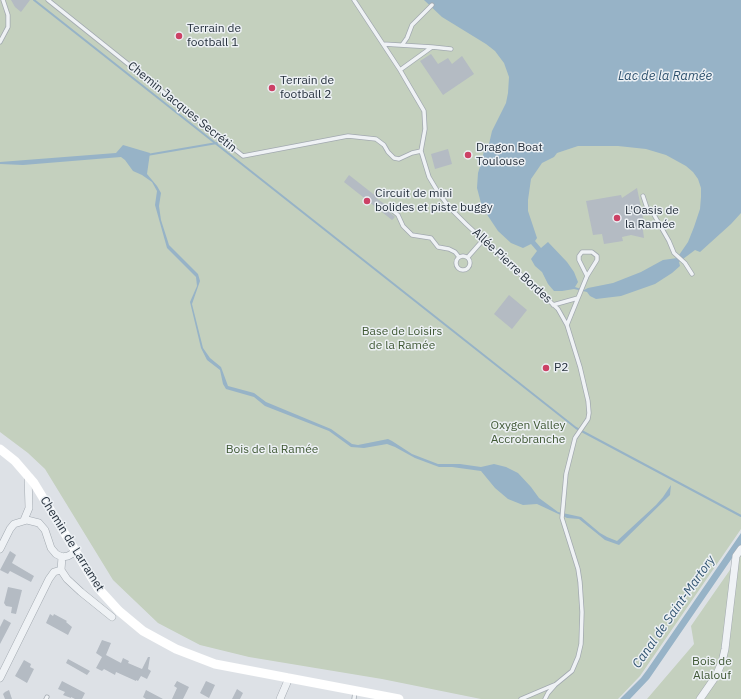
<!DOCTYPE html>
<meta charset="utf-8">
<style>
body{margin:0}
canvas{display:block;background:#dde1e6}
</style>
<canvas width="741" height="699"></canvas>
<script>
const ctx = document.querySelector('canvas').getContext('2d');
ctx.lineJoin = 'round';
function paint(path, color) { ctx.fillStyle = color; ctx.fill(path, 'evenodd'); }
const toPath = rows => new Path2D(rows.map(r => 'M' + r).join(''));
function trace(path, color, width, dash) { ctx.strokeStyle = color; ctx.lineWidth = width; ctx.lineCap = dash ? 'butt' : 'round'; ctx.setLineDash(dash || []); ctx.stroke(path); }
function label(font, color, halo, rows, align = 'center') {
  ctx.font = font + ' "IBM Plex Sans",sans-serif'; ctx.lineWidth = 3; ctx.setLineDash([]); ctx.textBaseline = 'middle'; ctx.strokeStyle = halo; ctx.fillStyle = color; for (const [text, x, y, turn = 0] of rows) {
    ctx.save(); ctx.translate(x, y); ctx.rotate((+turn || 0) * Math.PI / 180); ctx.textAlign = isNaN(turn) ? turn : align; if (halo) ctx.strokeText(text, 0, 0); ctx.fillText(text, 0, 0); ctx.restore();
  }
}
const green = toPath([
 [0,0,741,0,741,529,640,676,618,699,481,699,382,679,249,657,200,645,158,623,113,580,45,469,28,453,0,432],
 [741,554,741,699,647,699,694,644,691,626]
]);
const water = toPath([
 [424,0,741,0,741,213,731,224,700,252,695,250,679,262,680,266,672,273,655,284,621,296,596,299,590,296,587,292,574,289,562,291,554,291,548,284,542,272,535,266,531,259,537,251,531,244,523,248,511,243,498,231,482,207,477,188,478,173,482,160,485,146,489,144,492,131,506,103,508,93,509,77,504,63,495,51,486,44,442,17],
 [578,146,618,146,646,149,666,155,686,166,693,172,698,179,701,188,701,197,700,209,694,227,688,242,677,258,663,260,641,272,613,283,588,288,584,290,575,287,578,282,574,272,567,262,548,242,541,248,535,241,537,238,528,211,528,200,531,179,542,163,554,157,557,153],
 [123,145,150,153,147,174,157,186,161,193,159,206,161,220,169,245,198,274,200,281,192,304,203,348,210,358,221,367,228,386,254,393,266,402,331,429,352,444,358,445,388,439,392,441,412,454,438,464,460,464,481,467,494,464,506,467,518,473,531,487,539,498,558,512,581,517,600,533,607,537,617,541,656,505,663,497,671,485,670,495,619,545,605,540,579,519,567,518,537,504,523,505,508,499,495,488,481,471,452,467,439,467,415,458,395,447,387,444,364,448,351,447,329,431,265,406,254,397,226,389,223,384,220,370,207,360,201,348,190,302,197,286,196,277,167,248,155,205,157,191,152,182,142,175,133,171,125,160,121,157,23,165,0,164,0,162,116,153],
 [741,533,741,545,649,679,630,699,620,699,641,678,647,670]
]);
const stream = toPath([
 [34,0,576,428,741,516],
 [147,155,217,143]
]);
const building = toPath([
 [11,0,30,0,21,12,15,7],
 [431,54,438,64,448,58,452,64,462,56,474,74,443,95,420,61],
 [448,149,452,164,435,169,431,154],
 [349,175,377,197,376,198,386,205,386,209,395,217,392,220,344,182],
 [637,188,644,222,642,223,644,238,631,235,622,237,623,241,604,244,602,234,593,235,586,201,621,195,622,198],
 [509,295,527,310,512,329,494,314],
 [10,551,16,555,12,563,34,576,31,582,10,571,8,574,0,570],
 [8,587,22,590,16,614,11,613,12,607,6,606,4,603],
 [50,614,53,616,54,614,67,621,66,622,72,627,68,635,46,623],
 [4,619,11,623,0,644,0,627],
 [102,640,111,643,106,655,121,663,123,658,129,661,128,663,142,669,148,657,150,657,148,669,151,671,147,679,141,676,138,681,136,680,136,681,116,672,115,675,104,669,102,671,96,668,102,657,96,653],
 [68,659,90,671,87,675,66,663],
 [24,660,31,664,30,667,34,669,27,683,15,676],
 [62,681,85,693,82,699,75,699,71,697,71,698,63,695,65,692,58,689],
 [177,681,189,687,183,699,172,699,177,688,174,686],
 [206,681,215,685,209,698,200,693],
 [237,689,243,693,240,699,232,699],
 [9,690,12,699,5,699,3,694,5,692],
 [146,690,163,699,146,699,143,697]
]);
const service = toPath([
 [48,0,243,156,348,136,376,139,384,145,388,152,394,158,399,159,412,153,421,151],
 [354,0,400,70,424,111,425,129,421,151,429,177,438,192,449,207,466,224,558,309,567,325,580,367,588,401,589,413,588,419,575,438,566,474,562,518,578,569,580,582,582,612,581,644,578,657,572,671,555,685,548,693,545,699],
 [0,42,8,27,8,15,3,0],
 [383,44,432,47,400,70],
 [402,45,407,38,412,25,432,5],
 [432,47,451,49],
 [643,196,647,208,653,213,669,241,674,253,685,263,692,274],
 [388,207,398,215,403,226,412,235,431,238,438,247,449,249,455,252,459,257],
 '456 263a7 7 0 1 1 14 0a7 7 0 1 1-14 0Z',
 [468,257,483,240],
 [553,305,578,298,587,276,597,260,597,256,592,252,582,252,579,256,579,260,587,276],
 [567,325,578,298],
 [46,699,47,697],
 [354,699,355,691],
 [521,699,554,685]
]);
const minor = toPath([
 [24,520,29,508,28,476],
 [0,549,10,529,14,524,27,520,39,523,45,530,51,548,56,554,62,557,68,556,75,552],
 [62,557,61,570,67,579,81,592,112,617],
 [0,678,49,579,54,572,61,570],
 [280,699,289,678],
 [700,699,716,676,722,662,725,649,736,556,741,549]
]);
const secondary = toPath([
 [0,449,15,461,34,483,98,588,119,611,143,631,176,649,215,664,399,699]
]);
const markers = [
 [179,36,4,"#cc4165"],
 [272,88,4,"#cc4165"],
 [468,155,4,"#cc4165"],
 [367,201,4,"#cc4165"],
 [617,218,4,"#cc4165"],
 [546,368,4,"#cc4165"]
];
const poiNames = [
 ["Terrain de",187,29],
 ["football 1",187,43],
 ["Terrain de",280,81],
 ["football 2",280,95],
 ["Dragon Boat",476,148],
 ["Toulouse",476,162],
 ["Circuit de mini",375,194],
 ["bolides et piste buggy",375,208],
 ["L'Oasis de",625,211],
 ["la Ramée",625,225],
 ["P2",554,368]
];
const streetNames = [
 ["Chemin Jacques Secrétin",182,107,39],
 ["Allée Pierre Bordes",512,266,43],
 ["Chemin de Larramet",72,544,58]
];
const parkNames = [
 ["Base de Loisirs",402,332],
 ["de la Ramée",402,346],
 ["Oxygen Valley",528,426],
 ["Accrobranche",528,440],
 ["Bois de la Ramée",272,450],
 ["Bois de",712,662],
 ["Alalouf",712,676]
];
const waterNames = [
 ["Lac de la Ramée",665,76],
 ["Canal de Saint-Martory",674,612,-55]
];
paint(green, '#c4d0be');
paint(water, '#97b3c7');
trace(stream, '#97b3c7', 2);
paint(building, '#b4bbc3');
trace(service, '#a2a9b0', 5);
trace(minor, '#a2a9b0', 8);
trace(service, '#eff2f5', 3.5);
trace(minor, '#eff2f5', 7);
trace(secondary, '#fff', 9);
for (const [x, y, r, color] of markers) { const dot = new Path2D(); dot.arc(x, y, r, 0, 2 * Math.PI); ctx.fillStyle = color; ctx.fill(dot); trace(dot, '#ecf0f4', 1.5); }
label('12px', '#26313d', '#ecf0f4', poiNames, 'left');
label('12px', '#26313d', '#ecf0f4', streetNames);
label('12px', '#3f5834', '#ecf0f4', parkNames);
label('italic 13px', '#315470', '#ecf0f4', waterNames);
</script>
